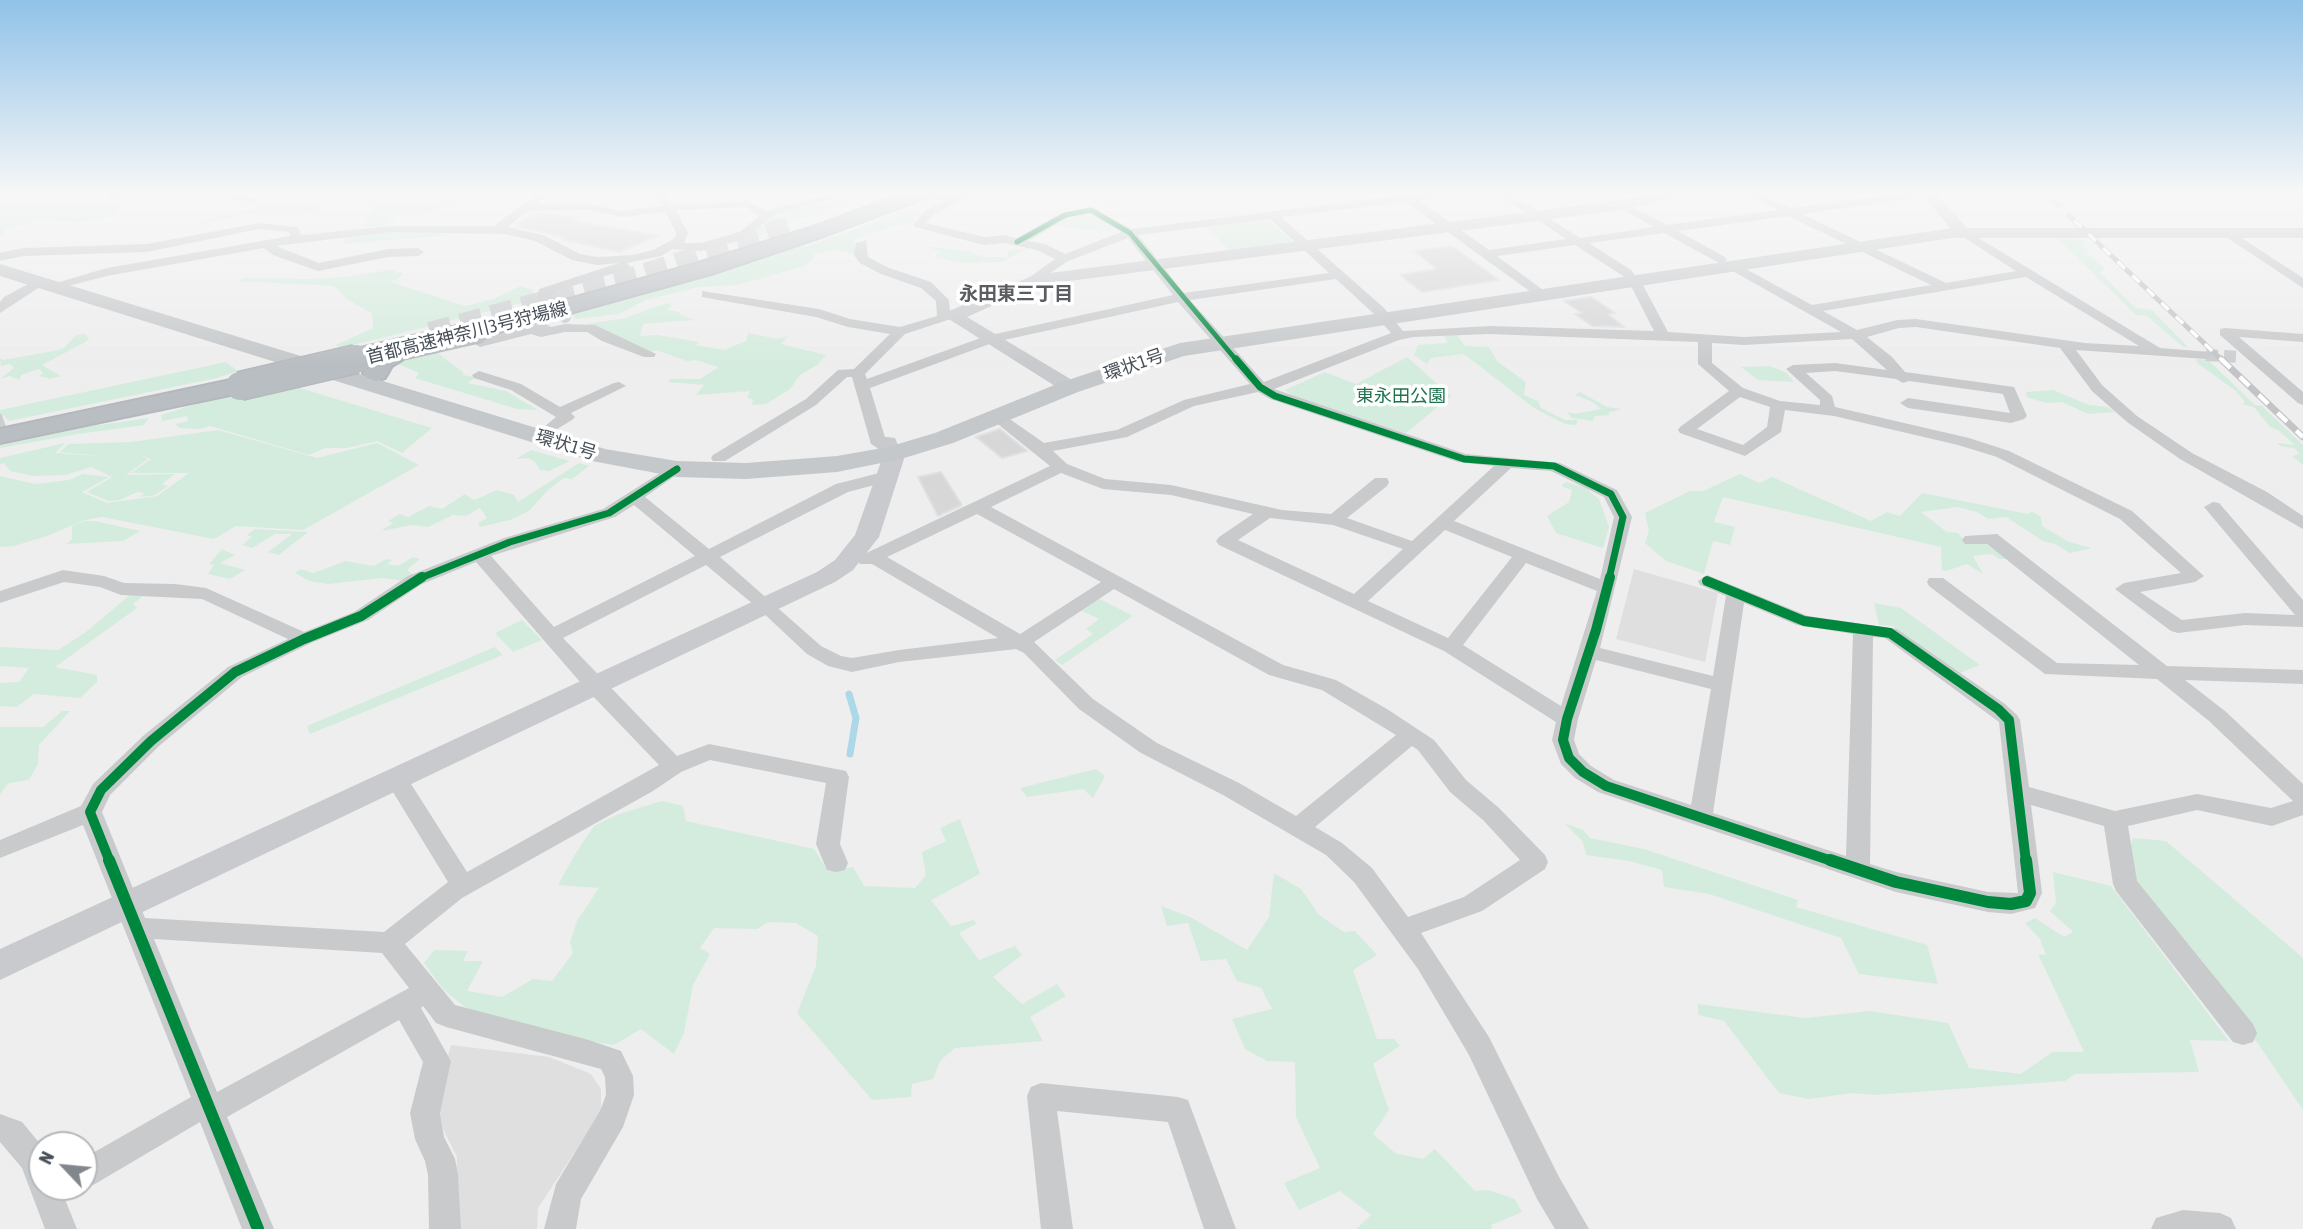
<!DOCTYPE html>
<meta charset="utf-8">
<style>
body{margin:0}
#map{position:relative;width:2303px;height:1229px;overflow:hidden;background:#eee;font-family:"Asap Condensed",sans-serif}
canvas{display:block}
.north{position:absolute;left:28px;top:1131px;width:70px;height:70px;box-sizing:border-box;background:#fff;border:2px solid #b5b9bd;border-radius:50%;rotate:296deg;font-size:19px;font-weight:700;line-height:28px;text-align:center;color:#474f59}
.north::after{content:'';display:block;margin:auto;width:24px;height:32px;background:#81878d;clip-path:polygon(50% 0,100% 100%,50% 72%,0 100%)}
</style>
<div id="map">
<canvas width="2303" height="1229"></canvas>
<div class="north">N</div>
</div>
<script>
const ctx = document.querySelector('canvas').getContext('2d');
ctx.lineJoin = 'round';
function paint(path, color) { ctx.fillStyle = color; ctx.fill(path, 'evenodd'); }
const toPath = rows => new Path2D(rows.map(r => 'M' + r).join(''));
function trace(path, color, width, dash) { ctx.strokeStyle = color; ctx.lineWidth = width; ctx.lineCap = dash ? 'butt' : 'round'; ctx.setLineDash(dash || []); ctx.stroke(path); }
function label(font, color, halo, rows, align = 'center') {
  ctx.font = font + ' "Asap Condensed","Noto Sans JP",sans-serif'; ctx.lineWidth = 7; ctx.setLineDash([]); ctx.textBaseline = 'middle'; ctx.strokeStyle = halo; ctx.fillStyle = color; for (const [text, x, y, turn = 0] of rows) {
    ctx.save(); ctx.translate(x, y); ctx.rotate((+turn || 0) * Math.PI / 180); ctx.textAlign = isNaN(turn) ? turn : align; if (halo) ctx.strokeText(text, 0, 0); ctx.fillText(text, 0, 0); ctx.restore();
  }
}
const education = toPath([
 [1634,569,1718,593,1705,662,1616,639],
 [451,1045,549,1057,591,1074,601,1089,601,1112,538,1208,537,1229,454,1229,457,1157,443,1129,437,1096]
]);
const green = toPath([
 [46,193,93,193,80,200,120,205,116,212,132,212,80,223,38,220,4,230,7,232,0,236,0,199,14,197,16,200],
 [392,193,475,193,462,201,432,212,399,214,386,226,364,227,372,207],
 [859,193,872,193,784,225,786,227,751,238,747,237,770,215],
 [1077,193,1108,193,1110,195,1171,193,1115,204,1092,203],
 [270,201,315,201,314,206,323,206,316,212,241,215,194,226,226,212,236,214],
 [908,210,924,213,907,225,897,225,856,239,853,242,856,245,855,255,834,249,813,255,814,259,804,266,737,285,698,287,646,300,619,314,576,319,572,314,739,266,800,245,805,247],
 [1083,214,1092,216,1114,229,1107,232,1062,227,1059,224],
 [1267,219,1294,242,1230,251,1206,226],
 [388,231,437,232,449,235,343,244,344,234],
 [2058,239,2084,240,2087,243,2082,243,2089,250,2085,251,2105,269,2099,272,2136,308,2152,310,2188,347,2182,346,2147,316,2136,315],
 [933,247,969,251,982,257,1007,257,1009,250,1027,248,1003,262,960,263,934,257,941,252,930,248],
 [395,269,395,273,402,272,402,276,391,282,465,306,494,299,520,286,533,290,533,300,341,348,336,345,373,328,372,313,348,300,334,286,238,281,244,278,307,279,345,277],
 [667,303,672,305,667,310,679,312,681,315,694,320,643,324,640,336,657,335,699,342,696,345,724,350,746,341,748,333,779,339,789,335,781,344,826,355,817,365,800,375,790,389,766,404,752,405,753,399,747,398,750,391,696,395,704,385,668,382,670,379,700,379,719,367,696,360,687,361,656,350,652,352,611,336,594,326,585,324,625,318],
 [86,334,89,340,42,365,61,376,50,379,39,376,43,373,39,369,21,375,20,380,10,376,0,379,14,368,10,364,1,366,0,358,3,360,54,351,64,348,76,335],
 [1457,335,1465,346,1489,347,1498,362,1526,382,1524,395,1538,401,1541,408,1565,420,1578,420,1576,425,1565,424,1534,408,1464,354,1431,358,1427,364,1414,355,1418,345,1448,343,1444,336],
 [434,350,464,373,462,375,476,377,468,383,506,391,538,410,517,409,415,378,419,373,398,364,403,359],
 [1407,357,1451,396,1406,433,1294,397,1285,390,1325,372,1356,384],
 [2196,359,2208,360,2255,405,2262,406,2303,445,2303,465,2292,456,2300,454,2294,448,2280,446,2277,443,2295,445,2278,430,2270,427,2254,407,2242,404,2245,402,2236,391,2197,363],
 [226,362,238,371,217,378,9,421,3,415,0,416,0,410],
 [1770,366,1787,373,1794,382,1758,380,1741,367],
 [283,383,432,428,402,453,377,441,347,448,325,448,309,455,210,426,200,429,179,428,175,424,188,421,187,416,162,421,161,415,225,395],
 [2053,390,2089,405,2107,407,2115,412,2088,414,2062,402,2046,403,2027,397,2026,392],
 [1580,392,1607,407,1621,409,1608,413,1610,415,1595,416,1593,421,1572,418,1567,412,1575,414,1601,409,1591,401,1575,395],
 [149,418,144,425,78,434,0,448,0,445,92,426],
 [218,430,317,458,377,443,419,465,303,530,236,526,214,539,102,517,85,520,47,536,14,546,0,547,0,476,35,484,69,480,83,474,109,477,82,492,107,503,157,496,189,473,131,473,151,459,138,454,148,459,126,475,175,474,162,484,168,486,155,495,141,497,144,493,137,492,120,500,108,501,87,492,112,477,91,467,66,475,33,476,10,471,4,463,0,464,0,458,65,443,55,453,98,456,60,452,69,444,131,442],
 [531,450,570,461,549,471,540,470,535,462,528,458,516,459],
 [579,463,589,466,572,479,564,478,548,490,529,511,510,520,480,527,478,523,487,518,480,508,466,516,453,515,428,527,412,525,381,531,393,523,388,521,400,514,408,517,429,506,442,509,465,494,474,500,497,490,514,495,518,502],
 [1740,474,1759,483,1772,477,1871,521,1887,512,1900,516,1922,493,2028,514,2032,511,2041,517,2042,526,2069,542,2092,548,2070,553,2055,544,2043,541,2006,517,1988,519,1977,512,1958,507,1921,512,1947,532,1958,533,1968,544,1985,543,2006,559,1999,559,1992,554,1973,556,1983,574,1967,564,1946,571,1942,570,1941,547,1723,497,1714,522,1735,527,1730,545,1713,541,1704,574,1666,561,1645,543,1649,531,1645,513,1690,491,1703,491],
 [1566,482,1584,487,1599,499,1609,527,1603,548,1556,533,1547,516,1569,502,1572,490,1561,486],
 [85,521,95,521,140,531,123,541,66,544,72,539,72,526],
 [255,529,308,532,279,555,268,552,292,534,275,534,252,548,242,545,252,537,247,535],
 [222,549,235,555,220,563,245,570,230,579,208,574,214,565,209,564],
 [413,557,420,559,407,570,415,576,404,581,383,578,328,584,309,581,295,573,301,569,313,573,346,561,374,566,386,559,392,560,387,564,398,566],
 [132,593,147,593,133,604,137,608,55,667,97,675,97,682,80,698,34,694,17,707,0,706,0,683,19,682,29,668,0,666,0,647,58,650,86,632],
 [1098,598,1133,616,1062,665,1055,660,1093,634,1086,629,1099,619,1080,610],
 [1874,603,1901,608,1980,665,1960,673,1892,626,1879,625],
 [522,620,542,640,513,652,495,633],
 [495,647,503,655,310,734,307,726],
 [62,711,70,711,39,745,38,764,29,780,9,783,0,794,0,727,43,727],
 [1096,769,1105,776,1093,798,1083,789,1027,797,1020,788],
 [662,801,683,806,686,821,814,849,828,871,853,867,864,886,915,888,926,875,922,852,946,841,940,828,960,819,980,874,931,900,951,926,974,920,976,924,959,933,979,960,1015,946,1022,955,993,977,1022,1004,1057,984,1066,996,1030,1017,1043,1041,955,1048,940,1061,933,1079,912,1084,911,1097,872,1100,797,1013,816,966,818,936,796,923,768,922,757,929,714,928,700,948,710,954,693,985,684,1033,674,1054,641,1029,614,1045,601,1043,496,1019,466,1008,443,989,424,963,435,950,468,951,463,961,483,961,467,991,502,997,533,979,552,981,573,953,570,942,577,921,599,888,558,885,574,856,594,826,616,815],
 [1564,823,1583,830,1590,838,1644,849,1798,900,1796,907,1927,945,1938,984,1859,974,1841,938,1709,894,1664,887,1662,870,1629,861,1586,855,1583,842],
 [2133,838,2166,841,2303,958,2303,1110,2259,1045,2131,883,2129,851],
 [2053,872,2111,886,2229,1041,2190,1040,2199,1072,2075,1074,2065,1081,1875,1095,1852,1093,1809,1099,1779,1093,1724,1021,1698,1015,1698,1004,1805,1018,1870,1011,1948,1023,1969,1068,2021,1074,2052,1052,2084,1052,2038,954,2046,955,2040,939,2025,923,2035,918,2064,937,2073,932,2050,911,2056,903],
 [1274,873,1301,889,1319,915,1344,932,1355,931,1377,955,1353,970,1377,1039,1394,1039,1400,1046,1373,1064,1389,1110,1373,1134,1395,1153,1423,1159,1435,1149,1475,1191,1488,1190,1515,1199,1522,1212,1491,1225,1492,1229,1356,1229,1371,1215,1340,1191,1299,1210,1284,1183,1320,1168,1296,1117,1295,1062,1267,1061,1245,1049,1232,1019,1272,1009,1261,988,1237,981,1226,959,1201,961,1188,923,1167,926,1161,906,1190,917,1247,950,1269,917]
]);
const stream = toPath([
 [849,694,856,718,850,754]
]);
const building = toPath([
 [539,213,580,217,572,221,658,236,619,252,561,239,565,237,519,227,523,225,517,223,539,213],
 [1452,246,1499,280,1422,292,1400,275,1437,269,1415,251,1452,246],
 [1591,297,1615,313,1608,314,1624,327,1592,326,1575,314,1582,313,1564,301,1591,297],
 [1000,429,1027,451,1002,458,976,437,1000,429],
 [941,472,962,505,938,516,918,477,941,472]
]);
const streetTunnel = toPath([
 [2206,355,2239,357]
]);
const highwayTunnelFar1 = toPath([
 [430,333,642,275,792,226]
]);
const highwayTunnel = toPath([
 [0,429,6,427]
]);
const street = toPath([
 [114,193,128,193,115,200,107,200,107,196,114,193],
 [538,193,550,193,537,204,589,204,622,211,662,206,654,193,664,193,672,204,747,201,766,211,833,193,851,193,774,215,748,236,734,242,701,251,672,249,661,256,627,263,630,266,628,269,559,290,545,301,538,297,539,289,619,263,597,265,572,260,535,241,505,234,391,232,276,246,319,263,388,249,418,248,424,252,418,256,388,257,318,271,273,255,264,248,107,276,52,290,46,286,107,268,290,236,289,232,259,229,147,252,23,256,0,261,0,253,23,248,147,244,259,223,298,227,301,235,391,226,494,226,538,193],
 [745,207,759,216,740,232,701,243,684,243,688,233,676,210,745,207],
 [589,210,622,217,666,212,676,233,675,238,653,250,633,255,597,257,580,254,543,235,508,227,528,211,589,210],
 [961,193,975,193,933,215,926,223,984,237,1004,235,1016,238,1061,213,1091,207,1132,229,1398,196,1397,193,1455,193,1450,196,1418,200,1489,250,1566,239,1497,193,1509,193,1580,238,1654,227,1618,207,1616,205,1622,202,1667,225,1777,210,1745,193,1759,193,1791,208,1904,193,1933,193,1928,196,1802,214,1946,283,2016,271,1957,233,1967,231,2160,348,2211,352,2213,355,2206,359,2076,350,2102,385,2137,416,2192,453,2267,492,2303,516,2303,529,2180,459,2127,422,2092,391,2060,348,1916,327,1899,328,1867,337,1892,357,1905,372,2014,387,2027,416,2024,419,2011,423,1908,408,1900,403,1908,398,2010,413,2003,394,1909,381,1903,383,1896,379,1835,371,1806,373,1832,396,1835,407,1969,438,2009,451,2132,511,2204,576,2195,582,2140,592,2182,620,2245,613,2295,615,2204,507,2213,502,2219,503,2303,600,2303,627,2245,625,2178,633,2171,631,2115,589,2124,583,2181,573,2120,519,1997,457,1958,445,1834,416,1785,410,1781,432,1745,456,1680,433,1678,430,1680,427,1729,391,1698,364,1698,342,1490,334,1413,337,1399,340,1274,389,1466,454,1560,463,1617,490,1632,517,1600,648,1713,676,1726,596,1700,585,1698,581,1707,575,1808,616,1897,629,2005,704,2017,715,2020,720,2029,787,2115,811,2197,794,2271,808,2293,801,2209,721,2157,679,2045,674,1929,586,1927,582,1929,578,1943,578,2057,663,2139,665,1987,544,1965,544,1962,540,1965,536,1997,534,2167,666,2303,670,2303,684,2185,680,2225,711,2303,784,2303,815,2272,826,2197,810,2128,826,2137,881,2253,1024,2257,1033,2253,1042,2243,1045,2233,1042,2116,891,2113,884,2104,826,2031,805,2042,893,2035,908,2011,914,1988,912,1896,892,1598,792,1575,778,1561,764,1552,740,1556,722,1444,651,1219,545,1216,541,1219,537,1253,514,1171,495,1103,489,1061,473,991,507,1283,665,1336,680,1387,709,1434,740,1466,780,1499,808,1545,855,1548,862,1545,869,1482,911,1421,933,1489,1037,1559,1177,1589,1229,1555,1229,1537,1199,1469,1055,1418,969,1354,882,1326,855,1223,795,1141,753,1079,709,1024,653,1016,649,899,662,852,672,828,666,807,654,759,609,706,565,563,638,677,756,709,744,846,771,849,777,840,844,848,863,845,870,836,872,827,870,816,844,826,783,710,760,681,772,653,791,462,898,405,944,455,1005,589,1040,621,1051,633,1076,634,1095,623,1127,581,1199,576,1229,544,1229,556,1184,600,1111,606,1095,605,1077,601,1069,446,1027,436,1023,423,1006,421,1008,451,1061,440,1113,444,1137,455,1159,458,1175,461,1229,429,1229,428,1175,425,1161,415,1139,410,1113,423,1062,399,1020,227,1117,274,1229,242,1229,200,1122,95,1184,84,1189,80,1187,84,1187,84,1158,191,1097,83,825,0,858,0,840,81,806,93,784,143,736,228,667,288,639,202,599,121,595,100,587,64,582,0,603,0,591,63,570,104,576,124,583,175,584,206,588,304,632,354,612,408,576,504,538,603,509,671,466,677,464,685,469,645,497,709,549,836,484,887,471,895,476,893,480,848,492,720,557,821,646,841,656,852,658,899,650,998,638,872,564,860,564,857,560,860,556,1050,466,994,421,991,418,994,415,1004,415,1044,443,1117,430,1184,400,1250,384,1178,302,995,342,870,388,887,444,885,447,879,449,871,444,852,377,847,377,816,405,725,461,713,461,711,458,713,455,806,399,838,370,854,369,890,334,848,327,816,317,707,298,702,297,702,291,819,309,850,319,900,327,937,316,936,301,921,288,881,274,860,263,854,255,856,243,866,240,868,257,889,268,931,282,949,300,950,313,960,316,905,334,865,374,867,379,986,336,1173,295,1128,238,1068,261,1034,284,1028,280,1030,277,1055,259,1037,250,1004,243,984,245,915,227,913,225,925,211,961,193],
 [1406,202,1539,298,1549,298,1550,295,1497,256,1575,245,1623,276,1632,288,1654,331,1490,326,1403,331,1384,308,1281,217,1406,202],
 [1089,214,1121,232,1065,254,1045,244,1028,241,1068,218,1089,214],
 [1788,216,1931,285,1812,305,1733,262,1727,266,1729,269,1841,332,1744,337,1668,332,1644,287,1631,270,1589,243,1664,233,1721,264,1727,260,1725,257,1678,231,1788,216],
 [1270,219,1329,273,1184,293,1138,235,1270,219],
 [2026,277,2139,346,2085,343,1916,319,1897,320,1857,330,1823,311,2026,277],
 [1336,279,1374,314,1391,333,1264,382,1190,300,1336,279],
 [1852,339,1887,370,1835,363,1793,365,1786,369,1820,400,1820,405,1780,401,1743,388,1712,363,1712,343,1744,345,1852,339],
 [1258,392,1270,399,1458,462,1494,466,1412,541,1347,518,1387,486,1389,482,1387,478,1375,478,1331,514,1282,510,1171,485,1105,479,1067,464,1053,451,1127,437,1194,406,1258,392],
 [1740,397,1770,407,1767,427,1743,445,1697,429,1740,397],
 [1511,468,1551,471,1604,497,1614,517,1600,579,1454,521,1511,468],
 [634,505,695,556,554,627,491,556,615,517,634,505],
 [977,514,1101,582,1020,634,887,557,977,514],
 [1270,518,1333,525,1403,549,1354,594,1238,540,1270,518],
 [1445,530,1512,557,1448,638,1368,601,1445,530],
 [476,562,587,690,659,765,467,872,404,773,396,771,388,773,385,779,448,882,384,932,145,918,102,812,110,795,159,746,242,677,311,643,368,620,422,584,476,562],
 [1526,563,1597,591,1561,706,1463,645,1526,563],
 [1114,589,1269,675,1322,690,1396,735,1296,816,1239,783,1157,743,1093,699,1034,642,1114,589],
 [1744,603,1797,625,1853,634,1846,856,1713,813,1744,603],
 [1873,637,1885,638,1999,722,2018,893,1988,892,1896,872,1870,864,1873,637],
 [1596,660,1711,689,1691,805,1614,780,1591,766,1579,754,1574,740,1578,719,1596,660],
 [1412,746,1418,750,1450,792,1483,820,1520,860,1464,897,1408,917,1372,868,1342,843,1315,827,1412,746],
 [154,939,382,953,409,988,217,1092,154,939],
 [236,194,255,198,257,200,251,203,232,199,230,197,236,194],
 [2223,231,2231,231,2303,278,2303,288,2223,235,2223,231],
 [39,278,45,282,43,285,0,313,0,302,4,297,39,278],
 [544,323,551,327,565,324,595,325,656,354,654,357,644,357,602,341,587,332,565,332,541,337,531,334,480,347,473,343,475,340,544,323],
 [2225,328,2303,334,2303,342,2239,337,2303,392,2303,405,2298,403,2220,335,2220,329,2225,328],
 [479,371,521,384,560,407,614,383,619,382,626,386,571,413,575,417,572,420,552,432,544,427,556,417,511,390,474,378,472,375,479,371],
 [1041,1083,1178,1097,1188,1100,1236,1229,1204,1229,1168,1122,1057,1111,1073,1229,1041,1229,1027,1096,1031,1087,1041,1083],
 [0,1114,22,1122,42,1146,42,1187,60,1187,77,1229,45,1229,22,1168,0,1142,0,1114],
 [2183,1210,2220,1213,2231,1218,2236,1229,2151,1229,2156,1218,2183,1210]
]);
const secondary = toPath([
 [1655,193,1682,193,1680,196,1622,210,1038,285,967,317,1077,383,1080,387,1077,391,1070,393,1063,391,944,316,947,312,1034,275,1622,200,1655,193],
 [1921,193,1936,193,1969,230,1971,233,1969,236,1957,236,1921,193],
 [887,437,895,438,904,459,879,537,853,570,835,582,0,980,0,949,817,572,835,560,855,535,882,459,876,443,879,438,887,437]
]);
const primary = toPath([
 [1952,228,2303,228,2303,238,1952,238,1184,356,1078,392,953,443,901,459,837,472,746,479,677,477,592,461,0,276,0,264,605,449,677,461,746,463,837,456,888,447,935,433,1062,382,1180,343,1952,228]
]);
const highway = toPath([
 [904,193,930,193,928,197,824,236,711,274,480,338,472,336,468,331,472,326,695,264,810,228,904,193],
 [393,348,402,350,405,355,402,360,392,366,385,378,376,381,367,378,363,373,373,357,393,348],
 [240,378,249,381,253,386,249,391,0,443,0,429,240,378]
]);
const railFar1 = toPath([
 [2045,193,2223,361]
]);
const rail = toPath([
 [2221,359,2303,437]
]);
const streetBridge = toPath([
 [936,193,952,197,958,194],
 [545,297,565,317]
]);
const highwayBridgeFar1 = toPath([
 [348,361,480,331]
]);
const highwayBridge = toPath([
 [240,386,356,359]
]);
const cyclewayFar3 = toPath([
 [1017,242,1065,215,1091,210,1130,233,1237,361]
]);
const cyclewayFar2 = toPath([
 [1236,359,1260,387,1275,396,1464,459,1554,466,1611,494,1623,517,1609,579],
 [418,579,510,542,609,513,677,469]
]);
const cyclewayFar1 = toPath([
 [1610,577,1596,630,1567,719,1563,740,1569,758,1583,772,1606,786,1835,862],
 [1707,581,1804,621,1890,633,1998,709,2009,720,2026,862],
 [110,862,90,812,101,790,151,741,235,672,304,639,361,616,422,577]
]);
const cycleway = toPath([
 [109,860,258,1229],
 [1830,860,1896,882,1988,902,2011,904,2026,901,2030,893,2026,860]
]);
const farStreetnames = [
 ["首都高速神奈川3号狩場線",467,333,-14],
 ["環状1号",1134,365,-19],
 ["環状1号",566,445,17]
];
const farParknames = [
 ["東永田公園",1401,396]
];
const farNeighbourhoodnames = [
 ["永田東三丁目",1016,294]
];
paint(education, '#e0dfdf');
paint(green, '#d4ecde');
trace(stream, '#acd8e7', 7);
paint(building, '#d7d7d8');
trace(building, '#dfe0e1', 2);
trace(streetTunnel, '#cdced0', 12, [12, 6]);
trace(highwayTunnelFar1, '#cdced0', 22, [22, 10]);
trace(highwayTunnel, '#cdced0', 28, [28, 14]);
trace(highway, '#b4b8bc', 4);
paint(street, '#c8cacc');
paint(secondary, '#c9cacd');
paint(primary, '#c5c8ca');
paint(highway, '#b9bec2');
trace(railFar1, '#c3c4c6', 5);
trace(rail, '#c3c4c6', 7);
trace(railFar1, '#fff', 3.5, [10]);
trace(rail, '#fff', 4.5, [13]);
trace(highwayBridgeFar1, '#b4b8bc', 24, []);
trace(highwayBridge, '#b4b8bc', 31, []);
trace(streetBridge, '#c8cacc', 12);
trace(highwayBridgeFar1, '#b9bec2', 22);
trace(highwayBridge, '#b9bec2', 28);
trace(cyclewayFar3, '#00873e', 5);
trace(cyclewayFar2, '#00873e', 7);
trace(cyclewayFar1, '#00873e', 10);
trace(cycleway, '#00873e', 12);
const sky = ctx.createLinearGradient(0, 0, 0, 365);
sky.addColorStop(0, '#90c2e8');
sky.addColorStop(0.53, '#f7f7f7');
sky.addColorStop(1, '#f7f7f700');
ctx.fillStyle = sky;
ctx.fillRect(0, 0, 2303, 365);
label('18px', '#474f59', '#fff', farStreetnames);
label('18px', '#1e734c', '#fff', farParknames);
label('bold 19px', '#5a5d61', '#fff', farNeighbourhoodnames);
</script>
